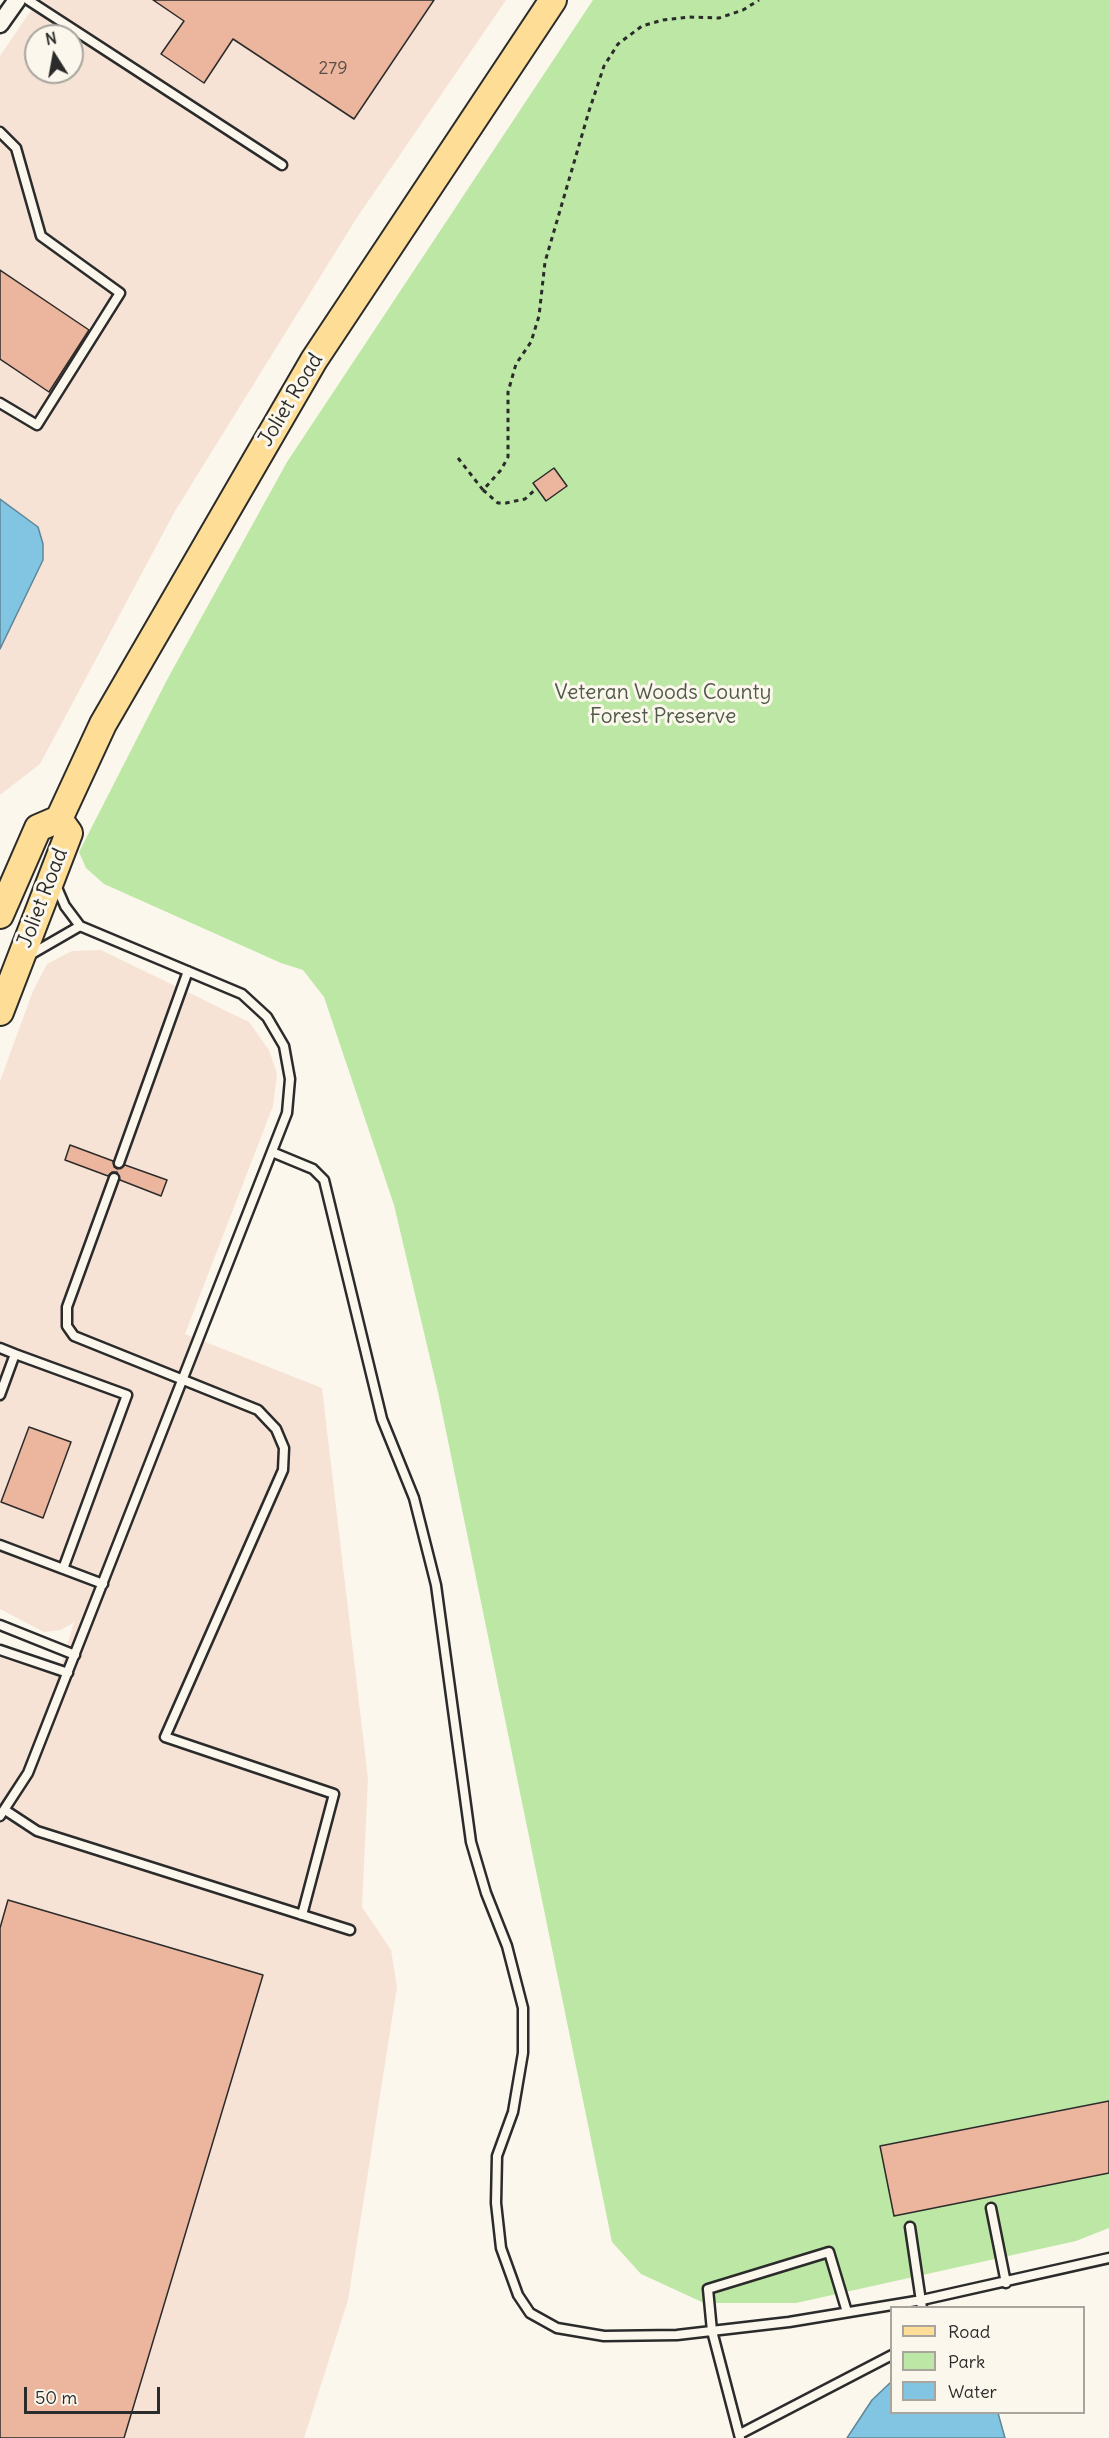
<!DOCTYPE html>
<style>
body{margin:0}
#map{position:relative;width:1109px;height:2438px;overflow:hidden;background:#fbf7ec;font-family:Delius,sans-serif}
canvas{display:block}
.legend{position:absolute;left:890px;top:2306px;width:195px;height:108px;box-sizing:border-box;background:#fbf7ec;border:2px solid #a8a59f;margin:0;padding:8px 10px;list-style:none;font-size:18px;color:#2b2b2b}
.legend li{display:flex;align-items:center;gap:12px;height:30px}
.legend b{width:30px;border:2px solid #a8a59f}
.north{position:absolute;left:24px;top:24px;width:60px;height:60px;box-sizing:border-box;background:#fbf7ec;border:2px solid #a8a59f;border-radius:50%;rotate:349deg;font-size:16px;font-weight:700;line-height:24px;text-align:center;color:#2b2b2b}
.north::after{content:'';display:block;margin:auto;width:21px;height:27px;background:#2b2b2b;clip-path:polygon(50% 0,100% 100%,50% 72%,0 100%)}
.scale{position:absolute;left:24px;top:2387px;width:136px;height:27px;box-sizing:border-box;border:3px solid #2b2b2b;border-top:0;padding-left:8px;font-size:18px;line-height:21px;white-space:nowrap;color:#2b2b2b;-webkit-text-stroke:4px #fbf7ec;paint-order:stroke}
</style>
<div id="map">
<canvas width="1109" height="2438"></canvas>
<ul class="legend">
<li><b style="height:8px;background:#fede96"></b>Road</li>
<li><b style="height:16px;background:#bde7a4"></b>Park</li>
<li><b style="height:16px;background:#81c5e2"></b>Water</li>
</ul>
<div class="north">N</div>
<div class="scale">50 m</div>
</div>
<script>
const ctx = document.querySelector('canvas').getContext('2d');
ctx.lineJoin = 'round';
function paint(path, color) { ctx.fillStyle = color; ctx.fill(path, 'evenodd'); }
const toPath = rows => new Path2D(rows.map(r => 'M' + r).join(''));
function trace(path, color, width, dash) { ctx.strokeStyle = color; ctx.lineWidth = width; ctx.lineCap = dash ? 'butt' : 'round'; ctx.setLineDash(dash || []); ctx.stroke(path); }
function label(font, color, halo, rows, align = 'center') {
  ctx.font = font + ' Delius,sans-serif'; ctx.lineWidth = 6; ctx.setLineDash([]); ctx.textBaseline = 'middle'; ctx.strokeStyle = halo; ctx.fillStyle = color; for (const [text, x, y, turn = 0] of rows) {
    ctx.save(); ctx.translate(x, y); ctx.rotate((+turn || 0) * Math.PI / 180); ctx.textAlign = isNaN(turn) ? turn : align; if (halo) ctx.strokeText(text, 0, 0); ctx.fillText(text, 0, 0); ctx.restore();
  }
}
const built = toPath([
 [38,0,506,0,356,219,175,511,40,764,0,795,0,56],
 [36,36,72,36,72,72,36,72],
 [101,950,249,1022,269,1050,277,1074,273,1106,185,1334,322,1388,368,1779,362,1907,391,1950,397,1987,348,2300,304,2438,0,2438,0,1657,58,1675,74,1622,61,1630,44,1632,0,1609,0,1081,33,991,47,964,72,951]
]);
const green = toPath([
 [593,0,1109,0,1109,2228,1076,2241,796,2303,704,2303,641,2274,612,2242,438,1392,394,1205,324,997,303,970,281,963,104,884,86,868,79,852,168,678,287,462]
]);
const water = toPath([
 [0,499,38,527,43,544,43,560,0,649,0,499],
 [891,2382,892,2412,998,2413,1005,2438,847,2438,872,2400,891,2382]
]);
const building = toPath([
 [153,0,434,0,354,119,233,39,204,83,161,54,184,21,153,0],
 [0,270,89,330,49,392,0,359,0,270],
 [554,468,567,486,546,501,533,483,554,468],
 [70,1145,113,1161,114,1167,117,1169,125,1165,167,1180,161,1196,120,1180,117,1172,112,1172,108,1176,65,1160,70,1145],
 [29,1427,71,1442,43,1518,1,1502,29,1427],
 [8,1900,263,1975,124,2438,0,2438,0,1928,8,1900],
 [1109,2101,1109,2173,894,2216,880,2146,1109,2101]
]);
const path = toPath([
 [458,458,483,490,501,470,508,457,508,392,516,364,531,342,539,316,545,262,589,111,604,66,618,44,642,26,663,20,689,17,719,18,743,10,759,0],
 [483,490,498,503,506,503,525,499,537,488]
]);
const service = toPath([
 [28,0,282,165],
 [0,132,16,148,41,236,120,293,37,425,0,403],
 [28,956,80,926],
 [272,1152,313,1169,324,1180,382,1419,414,1498,436,1585,471,1842,486,1893,507,1946,523,2008,523,2053,513,2112,497,2156,496,2203,501,2248,518,2295,530,2313,557,2328,604,2336,677,2335,789,2322,922,2300,1109,2258],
 [119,1163,188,971],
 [114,1178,67,1307,67,1326,74,1336,258,1410,276,1429,284,1448,283,1470,165,1737,334,1794,302,1915],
 [0,1348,15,1354],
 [0,1395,15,1354,127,1395,63,1569],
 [0,1545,103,1584],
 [0,1625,75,1655],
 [0,1650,68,1673],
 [5,1810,37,1831,350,1930],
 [0,1816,28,1773,287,1113,290,1079,284,1046,267,1017,242,994,80,926,65,906,55,883],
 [991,2208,1006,2283],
 [910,2227,922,2308],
 [740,2434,892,2355],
 [740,2438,712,2331,708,2289,829,2252,847,2312]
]);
const minor = toPath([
 [0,24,17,0]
]);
const primary = toPath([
 [0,915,38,828,59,819,103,724,314,360,553,0],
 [0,1012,69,833,59,819]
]);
const numberNames = [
 ["279",333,69]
];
const streetNames = [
 ["Joliet Road",291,400,-59],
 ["Joliet Road",43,898,-69]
];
const parkNames = [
 ["Veteran Woods County",663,693],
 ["Forest Preserve",663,717]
];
paint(built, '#f6e3d5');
paint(green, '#bde7a4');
paint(water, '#81c5e2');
trace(water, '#5f8799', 1.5);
paint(building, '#ebb59e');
trace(building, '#2b2b2b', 1.5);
trace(service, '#2b2b2b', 13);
trace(minor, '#2b2b2b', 21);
trace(primary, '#2b2b2b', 30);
trace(path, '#2b2b2b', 3, [4.5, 4.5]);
trace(service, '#fbf7ec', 8);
trace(minor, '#fbf7ec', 16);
trace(primary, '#fede96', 26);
label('18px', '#5b4e48', null, numberNames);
label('21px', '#2b2b2b', '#fbf7ec', streetNames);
label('21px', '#505a49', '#fbf7ec', parkNames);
</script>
